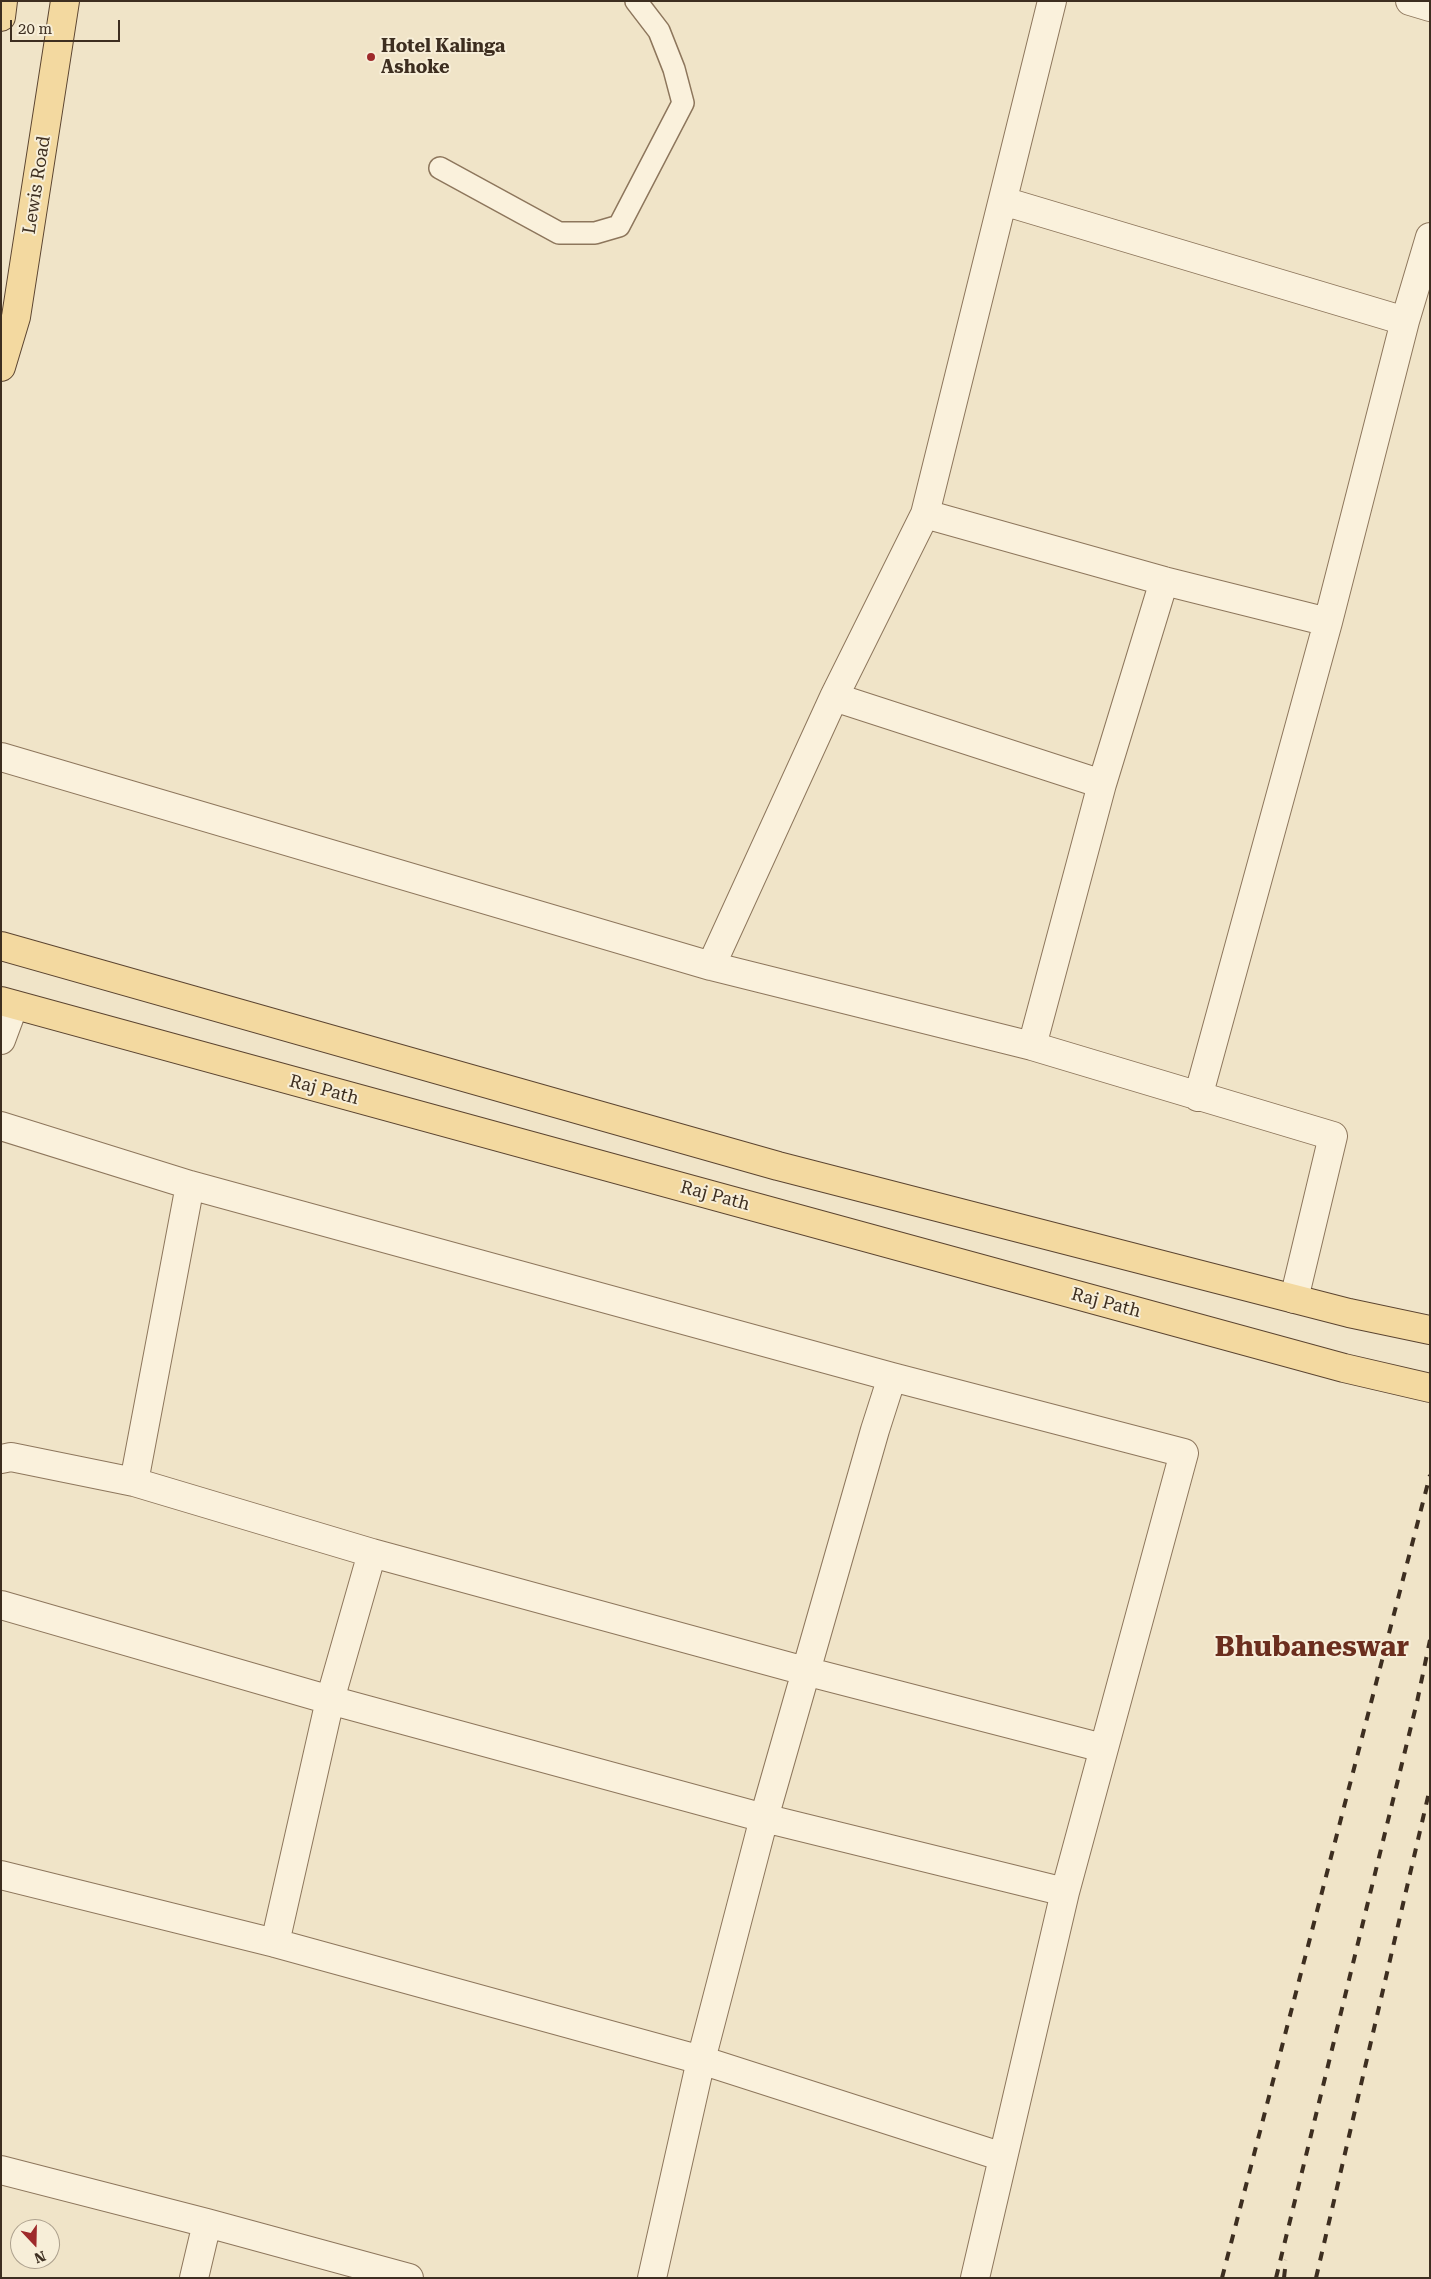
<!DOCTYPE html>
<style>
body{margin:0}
#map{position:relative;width:1431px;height:2279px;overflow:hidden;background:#f0e4c8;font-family:"Roboto Serif",serif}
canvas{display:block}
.frame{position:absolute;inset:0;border:2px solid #3d2e20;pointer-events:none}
.north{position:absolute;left:10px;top:2219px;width:50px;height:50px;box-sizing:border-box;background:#f7eed8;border:1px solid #ada18e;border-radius:50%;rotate:159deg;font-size:14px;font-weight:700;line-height:20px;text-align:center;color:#3d2e20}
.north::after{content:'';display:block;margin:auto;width:18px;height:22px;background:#9e2a2b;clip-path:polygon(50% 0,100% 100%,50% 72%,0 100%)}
.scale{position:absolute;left:10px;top:20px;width:110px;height:22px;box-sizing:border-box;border:2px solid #3d2e20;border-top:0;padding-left:6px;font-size:15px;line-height:18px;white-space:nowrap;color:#3d2e20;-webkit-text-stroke:4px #f7eed8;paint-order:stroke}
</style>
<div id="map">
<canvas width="1431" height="2279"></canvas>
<div class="frame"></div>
<div class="north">N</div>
<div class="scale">20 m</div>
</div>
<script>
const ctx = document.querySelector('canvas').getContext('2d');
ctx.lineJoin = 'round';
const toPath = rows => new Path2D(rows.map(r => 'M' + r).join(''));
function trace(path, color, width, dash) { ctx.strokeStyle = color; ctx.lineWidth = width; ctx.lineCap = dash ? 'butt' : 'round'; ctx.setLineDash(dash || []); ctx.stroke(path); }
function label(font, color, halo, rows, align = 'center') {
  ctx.font = font + ' "Roboto Serif",serif'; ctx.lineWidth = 4; ctx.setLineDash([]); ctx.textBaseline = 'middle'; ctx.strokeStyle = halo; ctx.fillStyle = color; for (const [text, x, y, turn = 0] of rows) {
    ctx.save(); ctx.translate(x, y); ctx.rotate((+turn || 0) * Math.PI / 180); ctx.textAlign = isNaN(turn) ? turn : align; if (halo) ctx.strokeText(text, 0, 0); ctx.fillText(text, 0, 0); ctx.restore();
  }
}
const service = toPath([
 [440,168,559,233,595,233,619,226,683,103,674,69,659,31,636,1]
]);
const minor = toPath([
 [1410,1,1430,7],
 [1003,201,1405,321],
 [925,514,1164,581,1328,622],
 [834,697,1102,784],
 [1,757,711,966,1032,1046,1333,1136,1294,1299],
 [711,966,834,697,925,514,1052,1],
 [1,1040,14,1005],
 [1032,1046,1102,784,1164,581],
 [1198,1097,1328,622,1405,321,1430,237],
 [1,1126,190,1185,892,1377,1184,1453,1065,1892,975,2278],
 [1,1459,11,1457,134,1482,190,1185],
 [134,1482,372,1553,330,1700,275,1943],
 [372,1553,805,1671,1103,1748],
 [1,1605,330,1700,764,1818,1065,1892],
 [1,1875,275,1943,701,2060,1003,2157],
 [1,2170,207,2223,409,2278],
 [194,2278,207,2223],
 [652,2278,701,2060,764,1818,875,1430,892,1377]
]);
const primary = toPath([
 [1,17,3,1],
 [1,367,16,317,65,1],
 [1,946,778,1166,1349,1313,1430,1330],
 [1,1001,1344,1368,1430,1388]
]);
const rail = toPath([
 [1222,2278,1430,1475],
 [1276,2278,1417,1702,1430,1640],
 [1284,2278,1286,2260],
 [1316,2278,1430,1788]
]);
const markers = [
 [371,57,5,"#9e2a2b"]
];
const poiNames = [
 ["Hotel Kalinga",381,47],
 ["Ashoke",381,68]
];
const streetNames = [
 ["Lewis Road",37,185,-81],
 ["Raj Path",324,1090,15],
 ["Raj Path",715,1196,15],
 ["Raj Path",1106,1303,15]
];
const townNames = [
 ["Bhubaneswar",1312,1648]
];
trace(service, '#8d765c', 24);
trace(minor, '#8d765c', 30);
trace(primary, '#5b4430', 30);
trace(service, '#faf1dc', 21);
trace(minor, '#faf1dc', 28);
trace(primary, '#f3d9a0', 28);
trace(rail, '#3d2e20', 4, [9, 9]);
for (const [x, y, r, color] of markers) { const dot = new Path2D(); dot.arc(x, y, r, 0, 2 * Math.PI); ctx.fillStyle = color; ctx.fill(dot); trace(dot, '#f7eed8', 2); }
label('bold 18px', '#3d2e20', '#f7eed8', poiNames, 'left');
label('18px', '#3d2e20', '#f7eed8', streetNames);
label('bold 28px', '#6b2e1e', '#f7eed8', townNames);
</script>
